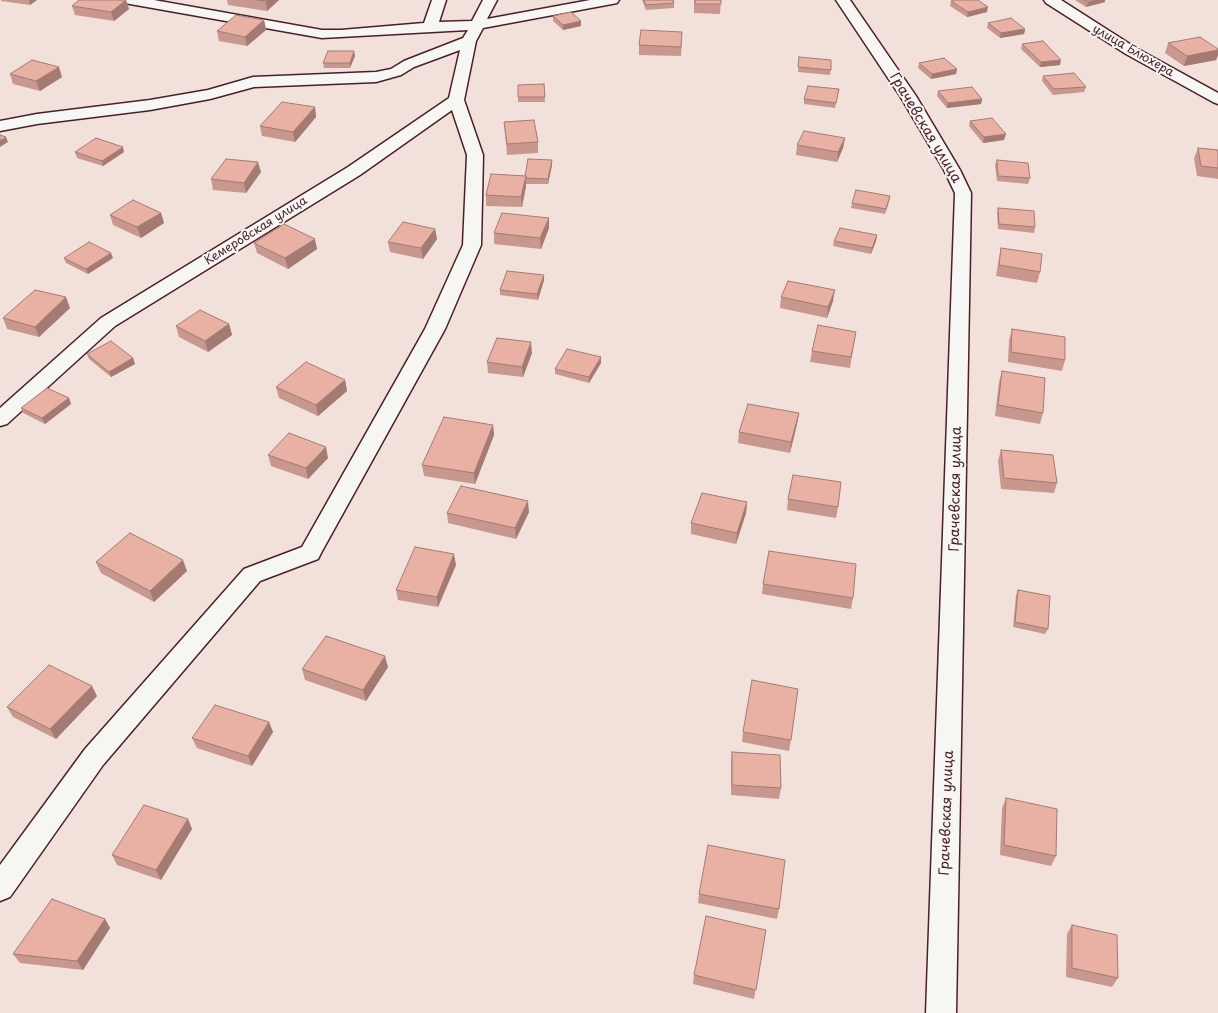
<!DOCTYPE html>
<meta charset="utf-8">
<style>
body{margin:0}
canvas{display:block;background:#f2e1db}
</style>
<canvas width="1218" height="1013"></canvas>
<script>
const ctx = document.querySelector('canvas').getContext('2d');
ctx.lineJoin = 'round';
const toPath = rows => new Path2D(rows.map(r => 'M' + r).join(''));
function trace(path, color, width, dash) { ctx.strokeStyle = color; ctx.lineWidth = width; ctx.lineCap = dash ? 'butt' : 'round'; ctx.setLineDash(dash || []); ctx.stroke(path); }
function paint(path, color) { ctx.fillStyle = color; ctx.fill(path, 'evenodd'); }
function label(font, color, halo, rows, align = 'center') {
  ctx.font = font + ' "Playpen Sans",sans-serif'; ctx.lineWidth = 4; ctx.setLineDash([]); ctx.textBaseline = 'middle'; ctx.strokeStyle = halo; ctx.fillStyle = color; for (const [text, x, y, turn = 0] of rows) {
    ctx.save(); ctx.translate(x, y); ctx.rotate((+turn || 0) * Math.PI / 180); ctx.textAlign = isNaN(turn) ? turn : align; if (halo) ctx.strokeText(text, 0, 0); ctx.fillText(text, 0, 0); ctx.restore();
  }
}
const minor = toPath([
 [123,0,154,0,322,30,341,30,424,23,432,0,446,0,439,22,472,21,483,0,497,0,487,19,590,0,619,0,617,3,612,4,483,28,476,41,464,100,483,155,481,245,445,329,321,553,318,559,260,581,103,765,10,897,0,901,0,865,85,749,244,569,302,547,425,329,463,245,467,155,452,110,360,175,115,326,7,424,0,426,0,408,101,318,348,167,449,98,460,50,414,67,401,75,376,82,254,87,210,99,150,110,37,124,0,131,0,121,37,114,150,100,208,90,253,77,376,72,391,69,404,61,463,38,468,30,322,38,130,4,125,3,123,0],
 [836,0,850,0,916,96,960,170,971,193,956,1013,926,1013,955,193,944,170,900,96,836,0],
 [1044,0,1061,0,1136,48,1218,93,1218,104,1213,102,1126,54,1046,3,1044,0]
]);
const wall = toPath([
 [1,0,37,0,30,5,1,1],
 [79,0,126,0,129,9,114,21,75,15,72,6],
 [227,0,279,0,267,11,228,5],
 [642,0,673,0,674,3,674,8,646,10],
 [694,0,721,0,720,14,694,13],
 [1075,0,1105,0,1105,2,1086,7],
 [951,1,987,12,967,17,950,6],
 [553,16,581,21,581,26,563,30,553,21],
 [264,20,266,30,247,46,219,41,217,31],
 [988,23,1025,29,1024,34,1000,38,987,28],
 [682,42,681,56,639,55,639,45],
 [1168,43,1218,49,1218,55,1216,60,1184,66,1165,53],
 [1022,44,1060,65,1040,67,1021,49],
 [354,51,355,56,350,68,324,68,323,63],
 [799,57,831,70,830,75,798,72],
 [919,63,957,69,956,74,931,79,918,68],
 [10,74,62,77,40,91,13,84],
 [1043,76,1086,87,1084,92,1053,95,1042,81],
 [544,84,545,102,518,102,518,97],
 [839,89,835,108,804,104,804,99],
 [938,91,982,99,981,104,947,108,937,96],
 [315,107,316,117,295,142,262,136,260,126],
 [970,121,1004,140,983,143,969,126],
 [504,122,538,142,538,153,507,155],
 [845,138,843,148,837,162,796,155,797,145],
 [1198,148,1218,150,1218,179,1197,176,1194,158],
 [75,152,124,152,103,166,77,158],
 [997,160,1030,178,1028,184,997,181,995,165],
 [552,165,548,184,526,184,526,186,522,207,486,206,486,195,525,176],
 [261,172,246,193,213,190,211,179],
 [890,196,889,201,885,214,851,208,852,203],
 [998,208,1035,227,1034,233,998,229,997,213],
 [161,213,164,223,141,238,113,225,110,215],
 [549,218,549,228,541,249,494,244,494,233],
 [435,229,437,239,423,259,390,252,388,242],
 [877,235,876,241,871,254,833,246,834,241],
 [254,243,317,249,288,269,257,253],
 [1001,248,1040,272,1037,283,996,276,999,258],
 [64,258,113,258,88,274,66,263],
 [544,280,538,300,500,295,500,290],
 [781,297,833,301,827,318,780,308],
 [70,308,39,337,7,329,3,318],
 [229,324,232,335,208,352,179,337,176,326],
 [1012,329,1065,360,1062,371,1008,362,1009,340],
 [856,332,850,368,810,362,812,351],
 [532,353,523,377,488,373,487,362],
 [87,354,133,358,135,364,111,377,89,359],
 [601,357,601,363,589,383,555,374,555,369],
 [1002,371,1043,413,1040,424,995,416,999,382],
 [345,380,347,391,318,416,279,398,276,387],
 [69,398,71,404,45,424,23,413,21,408],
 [799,413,797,424,790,453,738,443,739,432],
 [493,425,494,435,475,484,424,476,422,465],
 [1001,450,1057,483,1054,493,1001,489,998,461],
 [268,455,328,458,308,479,271,466],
 [788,499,838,507,836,518,787,510],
 [747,502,746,513,736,544,691,534,691,523],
 [529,512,516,539,448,523,447,513],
 [96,562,187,571,154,602,101,573],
 [456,565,438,607,398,600,396,590],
 [763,584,853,598,851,609,762,594],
 [1018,590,1048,629,1045,634,1013,627,1016,595],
 [388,667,366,701,305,680,302,669],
 [97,696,56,739,13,717,7,707],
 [269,722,273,732,252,766,197,748,192,738],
 [743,732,791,740,789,751,742,742],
 [732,752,781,788,779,799,731,795,731,762],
 [1006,798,1056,856,1051,866,1000,855,1002,808],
 [188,819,192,829,161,880,117,865,112,855],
 [699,894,779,909,777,919,698,903],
 [105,919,110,928,83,970,20,963,13,954],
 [1072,925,1118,978,1112,987,1066,977,1067,934],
 [766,930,754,999,693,984,694,975]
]);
const shadedWall = toPath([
 [29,0,37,0,30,5],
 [126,0,129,9,114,21,111,12],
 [267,0,279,0,267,11,266,1],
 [1097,0,1105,0,1105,2,1086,7,1088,2],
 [988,7,987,12,967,17,968,12],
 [264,20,266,30,247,46,245,37],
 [581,21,581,26,563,30,563,25],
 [1025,29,1024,34,1000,38,1001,33],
 [1218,50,1218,55,1216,60,1184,66,1187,56],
 [354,51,355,56,350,68,350,63],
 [1061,60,1060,65,1040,67,1041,62],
 [59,67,62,77,40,91,36,81],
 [957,69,956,74,931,79,932,74],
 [982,99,981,104,947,108,948,103],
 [315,107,316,117,295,142,293,132],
 [1006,134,1004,140,983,143,984,137],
 [6,137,8,142,0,147,0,141],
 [845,138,843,148,837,162,838,152],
 [123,147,124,152,103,166,102,161],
 [552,160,552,165,548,184,548,179],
 [258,162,261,172,246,193,244,183],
 [526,176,526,186,522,207,521,197],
 [890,196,889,201,885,214,886,209],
 [161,213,164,223,141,238,137,227],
 [549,218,549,228,541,249,540,238],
 [435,229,437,239,423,259,421,248],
 [877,235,876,241,871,254,872,248],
 [315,239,317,249,288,269,285,258],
 [111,253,113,258,88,274,86,269],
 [544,275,544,280,538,300,537,294],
 [835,290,833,301,827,318,828,307],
 [66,297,70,308,39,337,35,327],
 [229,324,232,335,208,352,205,341],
 [531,342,532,353,523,377,522,367],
 [601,357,601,363,589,383,589,377],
 [133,358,135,364,111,377,109,372],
 [345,380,347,391,318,416,316,405],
 [69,398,71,404,45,424,42,418],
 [799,413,797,424,790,453,791,442],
 [493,425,494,435,475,484,474,473],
 [326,447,328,458,308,479,306,468],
 [528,501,529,512,516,539,515,528],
 [747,502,746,513,736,544,737,533],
 [454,554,456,565,438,607,437,597],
 [183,560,187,571,154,602,150,591],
 [385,656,388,667,366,701,363,690],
 [92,686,97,696,56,739,50,729],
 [269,722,273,732,252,766,248,756],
 [188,819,192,829,161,880,156,870],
 [105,919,110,928,83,970,77,961]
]);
const building = toPath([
 [79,0,126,0,111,12,72,6,79,0],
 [258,0,267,0,266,1,258,0],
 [644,0,673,0,674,3,646,5,644,0],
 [695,0,721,0,721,4,695,4,695,0],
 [955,0,978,0,988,7,968,12,951,1,955,0],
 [1084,0,1097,0,1088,2,1084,0],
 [571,12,581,21,563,25,553,16,571,12],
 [236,15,264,20,245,37,217,31,236,15],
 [1011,18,1025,29,1001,33,988,23,1011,18],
 [641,30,682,32,681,47,639,45,641,30],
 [1200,37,1218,49,1218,50,1187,56,1168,43,1200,37],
 [1043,41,1061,60,1041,62,1022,44,1043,41],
 [328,51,354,51,350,63,323,63,328,51],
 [799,57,831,60,831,70,798,67,799,57],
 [944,58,957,69,932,74,919,63,944,58],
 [32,60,59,67,36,81,10,74,32,60],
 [1074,73,1086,87,1054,89,1043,76,1074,73],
 [544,84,545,97,518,97,518,85,544,84],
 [808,86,839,89,836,103,804,99,808,86],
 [972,87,982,99,948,103,938,91,972,87],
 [282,102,315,107,293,132,260,126,282,102],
 [992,118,1006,134,984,137,970,121,992,118],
 [534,120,538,142,507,144,504,122,534,120],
 [804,131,845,138,838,152,797,145,804,131],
 [0,135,6,137,0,141,0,135],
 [96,138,123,147,102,161,75,152,96,138],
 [1198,148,1218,150,1218,168,1201,166,1198,148],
 [226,159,258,162,244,183,211,179,226,159],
 [528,159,552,160,548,179,526,178,526,176,525,176,528,159],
 [997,160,1028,163,1030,178,998,176,997,160],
 [491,174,526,176,521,197,486,195,491,174],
 [856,190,890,196,886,209,852,203,856,190],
 [133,200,161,213,137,227,110,215,133,200],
 [998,208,1034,211,1035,227,999,224,998,208],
 [502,213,549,218,540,238,494,233,502,213],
 [403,222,435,229,421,248,388,242,403,222],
 [284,224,315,239,285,258,254,243,284,224],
 [840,228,877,235,872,248,834,241,840,228],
 [89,242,111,253,86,269,64,258,89,242],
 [1001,248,1042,254,1040,272,999,265,1001,248],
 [507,271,544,275,537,294,500,290,507,271],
 [788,281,835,290,828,307,781,297,788,281],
 [35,290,66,297,35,327,3,318,35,290],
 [200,310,229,324,205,341,176,326,200,310],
 [818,325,856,332,851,357,812,351,818,325],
 [1012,329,1065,337,1065,360,1011,352,1012,329],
 [497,338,531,342,522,367,487,362,497,338],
 [111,341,133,358,109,372,87,354,111,341],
 [567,349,601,357,589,377,555,369,567,349],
 [306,362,345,380,316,405,276,387,306,362],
 [1002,371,1045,378,1043,413,998,405,1002,371],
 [47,388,69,398,42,418,21,408,47,388],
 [748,404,799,413,791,442,739,432,748,404],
 [444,417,493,425,474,473,422,465,444,417],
 [289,433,326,447,306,468,268,455,289,433],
 [1001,450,1053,455,1057,483,1004,478,1001,450],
 [793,475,841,482,838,507,788,499,793,475],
 [461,486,528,501,515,528,447,513,461,486],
 [702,493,747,502,737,533,691,523,702,493],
 [130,533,183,560,150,591,96,562,130,533],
 [415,547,454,554,437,597,396,590,415,547],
 [769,551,856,564,853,598,763,584,769,551],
 [1018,590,1050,596,1048,629,1015,622,1018,590],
 [326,636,385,656,363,690,302,669,326,636],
 [49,665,92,686,50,729,7,707,49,665],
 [752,680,798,689,791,740,743,732,752,680],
 [215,705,269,722,248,756,192,738,215,705],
 [732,752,780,755,781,788,732,785,732,752],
 [1006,798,1057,809,1056,856,1004,845,1006,798],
 [144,805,188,819,156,870,112,855,144,805],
 [708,845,785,860,779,909,699,894,708,845],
 [52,899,105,919,77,961,13,954,52,899],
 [706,916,766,930,756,990,694,975,706,916],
 [1072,925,1117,935,1118,978,1072,968,1072,925]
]);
const farStreetnames = [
 ["улица Блюхера",1133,51,30],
 ["Кемеровская улица",256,231,-32]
];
const streetNames = [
 ["Грачевская улица",925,128,59],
 ["Грачевская улица",956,489,-89],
 ["Грачевская улица",947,813,-88]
];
trace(minor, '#4a1f2b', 3);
paint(minor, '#f6f6f2');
paint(wall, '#c8978d');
paint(shadedWall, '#a37b73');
paint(building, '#e9b0a4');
trace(building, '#a37b73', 1);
label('12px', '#4a1f2b', '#f6f6f2', farStreetnames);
label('14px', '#4a1f2b', '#f6f6f2', streetNames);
</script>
